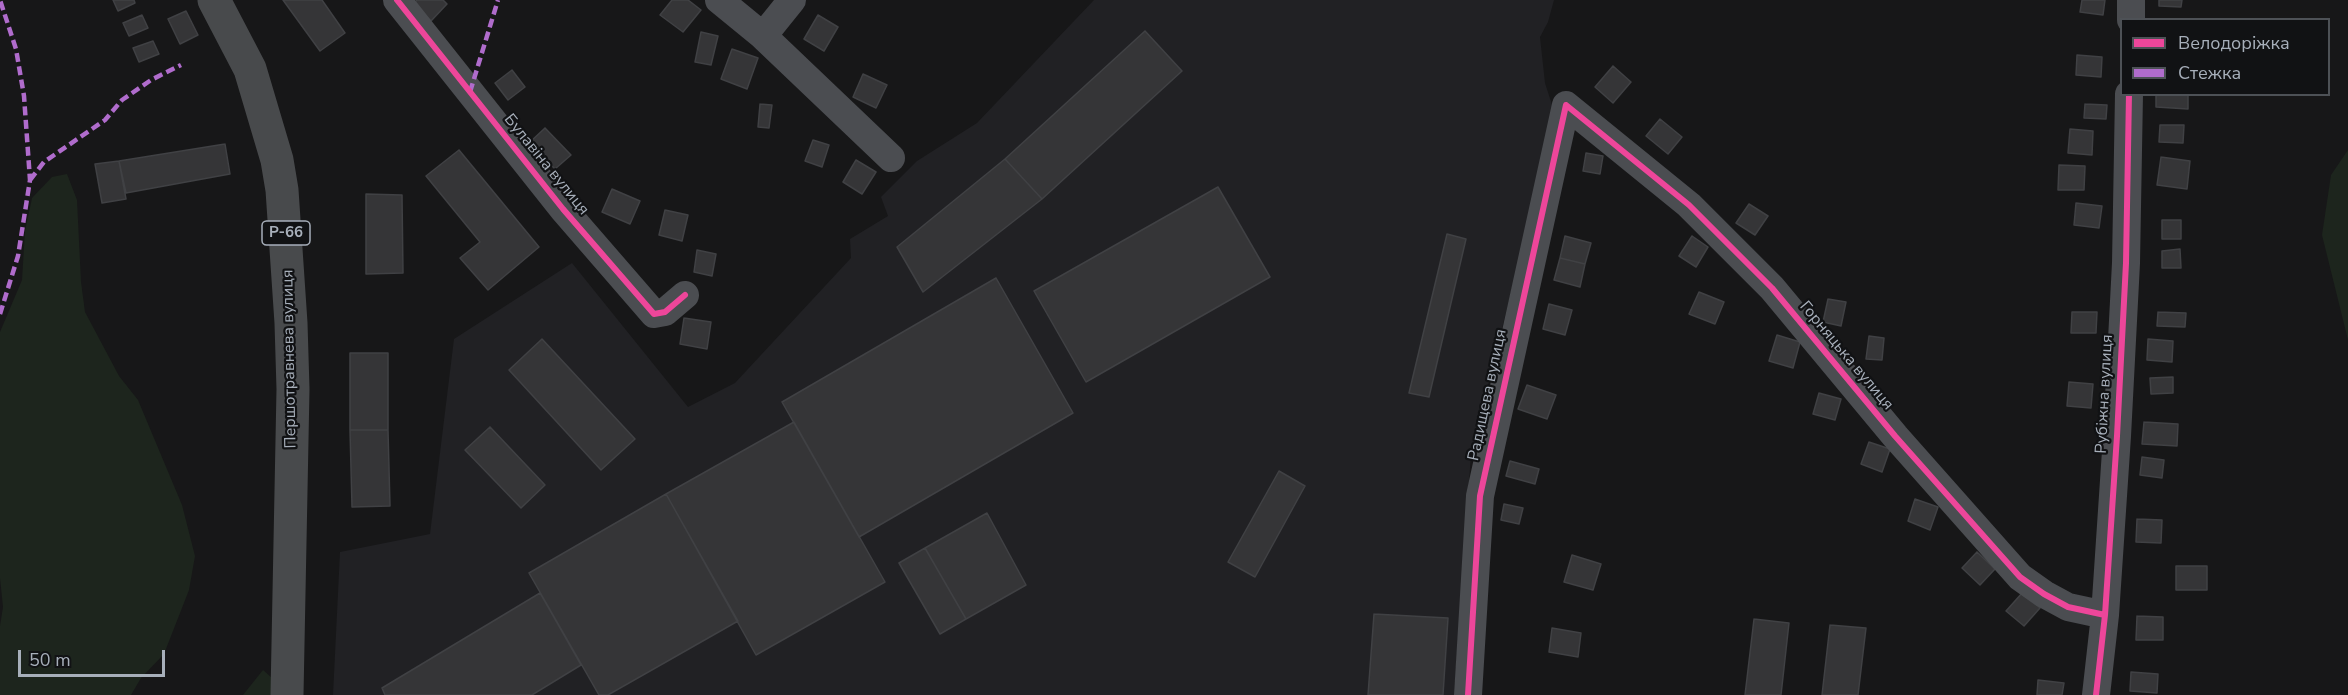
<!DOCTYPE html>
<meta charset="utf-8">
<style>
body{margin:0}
#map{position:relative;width:2348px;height:695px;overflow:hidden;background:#171718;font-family:"Nunito Sans",sans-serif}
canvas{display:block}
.legend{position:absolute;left:2120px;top:18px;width:210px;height:78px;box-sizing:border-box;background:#111214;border:2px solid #4d5156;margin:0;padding:8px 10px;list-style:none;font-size:18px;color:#a7afba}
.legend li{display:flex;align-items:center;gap:12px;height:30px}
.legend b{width:30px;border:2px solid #4d5156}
.scale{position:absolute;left:18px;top:650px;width:147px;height:27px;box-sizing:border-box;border:3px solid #a7afba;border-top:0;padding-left:8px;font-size:18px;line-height:21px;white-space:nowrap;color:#a7afba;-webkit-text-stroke:4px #111214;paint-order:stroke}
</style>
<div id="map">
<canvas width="2348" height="695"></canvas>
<ul class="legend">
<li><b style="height:8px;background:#ed469a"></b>Велодоріжка</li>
<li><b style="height:8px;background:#b06ccc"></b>Стежка</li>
</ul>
<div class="scale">50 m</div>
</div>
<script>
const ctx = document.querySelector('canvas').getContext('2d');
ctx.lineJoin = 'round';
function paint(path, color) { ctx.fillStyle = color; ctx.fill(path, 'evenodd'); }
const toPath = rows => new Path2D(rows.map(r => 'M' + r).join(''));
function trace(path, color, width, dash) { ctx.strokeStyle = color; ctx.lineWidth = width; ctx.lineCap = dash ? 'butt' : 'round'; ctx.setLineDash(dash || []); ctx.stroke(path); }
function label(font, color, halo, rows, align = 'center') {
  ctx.font = font + ' "Nunito Sans",sans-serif'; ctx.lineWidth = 4.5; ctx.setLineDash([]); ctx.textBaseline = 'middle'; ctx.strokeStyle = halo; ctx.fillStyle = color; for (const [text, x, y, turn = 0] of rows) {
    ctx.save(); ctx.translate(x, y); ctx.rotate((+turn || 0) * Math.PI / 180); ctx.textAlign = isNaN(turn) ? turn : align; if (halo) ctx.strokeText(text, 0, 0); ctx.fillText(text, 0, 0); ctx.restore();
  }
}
const built = toPath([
 [1094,0,1554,0,1548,22,1540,37,1545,83,1555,114,1471,454,1454,695,333,695,340,552,430,534,454,339,572,263,688,407,735,383,851,258,850,239,888,216,881,197,917,161,977,123]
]);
const green = toPath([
 [2348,150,2348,340,2322,235,2331,175],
 [67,174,77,200,81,282,85,312,119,376,138,400,182,505,195,556,189,590,164,654,141,678,131,695,0,695,0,626,3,607,0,578,0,332,22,280,25,231,32,198,52,177],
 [263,670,271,677,271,695,243,695]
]);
const building = toPath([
 [113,0,134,0,135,3,118,11,113,0],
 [283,0,322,0,345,33,320,51,283,0],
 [417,0,443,0,447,4,431,21,413,4,417,0],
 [672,0,688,0,701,10,683,32,660,15,672,0],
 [2082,0,2105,0,2103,15,2080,12,2082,0],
 [2159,0,2182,0,2181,7,2159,6,2159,0],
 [186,11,198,35,180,44,168,19,186,11],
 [142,15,148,28,129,36,123,23,142,15],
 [818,15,838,27,824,51,804,39,818,15],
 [1145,31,1182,71,1042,199,1005,159,1145,31],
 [701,32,718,36,711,65,695,62,701,32],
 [153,41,159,54,139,62,133,48,153,41],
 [732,49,758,58,747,89,721,79,732,49],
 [2077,55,2102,57,2101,77,2076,75,2077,55],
 [1613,66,1631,82,1613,103,1595,87,1613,66],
 [512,70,525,87,508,100,495,83,512,70],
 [863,74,887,85,876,108,853,97,863,74],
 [2156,94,2188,94,2188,109,2156,107,2156,94],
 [760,104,772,105,769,128,758,127,760,104],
 [2085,104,2107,105,2106,119,2084,118,2085,104],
 [1660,119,1682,137,1668,154,1646,136,1660,119],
 [2160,125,2184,125,2183,143,2159,142,2160,125],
 [545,128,571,155,555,169,529,143,545,128],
 [2070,129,2093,131,2092,155,2068,153,2070,129],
 [813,140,829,145,822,167,805,161,813,140],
 [225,144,230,174,126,193,119,161,225,144],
 [459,150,539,247,488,290,460,258,480,242,426,176,459,150],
 [1586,153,1603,156,1600,174,1583,171,1586,153],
 [2161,157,2190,161,2187,189,2157,185,2161,157],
 [1005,159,1042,199,923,292,897,247,1005,159],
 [856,160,876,172,862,194,843,182,856,160],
 [119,161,126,199,102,203,95,164,119,161],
 [2059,165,2085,166,2084,190,2058,190,2059,165],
 [1218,187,1270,277,1086,382,1034,291,1218,187],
 [612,189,640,201,630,224,602,212,612,189],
 [366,194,402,195,403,273,366,274,366,194],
 [2076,203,2102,206,2099,228,2074,225,2076,203],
 [1749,204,1768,216,1755,235,1736,223,1749,204],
 [665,210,688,215,682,241,659,235,665,210],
 [2162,220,2181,220,2181,239,2162,239,2162,220],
 [1447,234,1466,239,1429,397,1409,393,1447,234],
 [1565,236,1591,243,1585,264,1560,258,1565,236],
 [1692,236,1708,247,1696,267,1679,256,1692,236],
 [2180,249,2181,268,2162,268,2162,251,2180,249],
 [697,250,716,254,712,276,694,272,697,250],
 [1560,258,1585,264,1580,287,1554,280,1560,258],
 [996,278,1073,413,859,537,782,402,996,278],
 [1699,292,1724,302,1715,324,1689,314,1699,292],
 [1828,299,1846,302,1841,326,1823,322,1828,299],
 [1549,304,1572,310,1565,335,1543,329,1549,304],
 [2072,312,2097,312,2096,333,2071,333,2072,312],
 [2158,312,2186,313,2185,327,2157,326,2158,312],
 [684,318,711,322,707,349,680,344,684,318],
 [1777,335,1800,342,1793,368,1769,361,1777,335],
 [1869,336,1884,338,1882,360,1866,359,1869,336],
 [542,339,635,439,601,470,509,370,542,339],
 [2148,339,2173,341,2172,362,2147,360,2148,339],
 [350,353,388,353,388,430,350,430,350,353],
 [2173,377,2173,393,2151,394,2150,378,2173,377],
 [2069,382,2093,384,2091,408,2067,406,2069,382],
 [1527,385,1556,395,1547,419,1518,409,1527,385],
 [1819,393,1841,399,1835,420,1813,414,1819,393],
 [794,422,885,582,756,655,666,494,794,422],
 [2144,422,2178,424,2177,446,2142,444,2144,422],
 [490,427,545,485,521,508,465,450,490,427],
 [350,430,388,430,390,506,352,507,350,430],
 [1869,442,1890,449,1882,472,1861,464,1869,442],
 [2142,457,2164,460,2162,478,2140,475,2142,457],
 [1510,461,1539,469,1535,484,1506,476,1510,461],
 [1279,471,1305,486,1255,577,1228,562,1279,471],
 [666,494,738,621,608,695,599,695,529,573,666,494],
 [1915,499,1938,507,1930,530,1908,521,1915,499],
 [1504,504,1523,508,1519,524,1501,520,1504,504],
 [987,513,1026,585,966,619,925,548,987,513],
 [2137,519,2162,520,2161,543,2136,542,2137,519],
 [925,548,966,619,940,634,899,563,925,548],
 [1977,552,1995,569,1980,585,1962,568,1977,552],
 [1572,555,1601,564,1593,590,1564,582,1572,555],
 [2176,566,2207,566,2207,590,2176,590,2176,566],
 [2023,592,2040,608,2024,626,2006,611,2023,592],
 [540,593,581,665,532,695,385,695,382,688,540,593],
 [1374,614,1448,618,1443,695,1368,695,1374,614],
 [2137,616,2163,617,2163,640,2136,640,2137,616],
 [1754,619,1789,623,1781,695,1745,695,1754,619],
 [1830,625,1866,628,1858,695,1822,695,1830,625],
 [1552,628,1581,633,1578,657,1549,652,1552,628],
 [2131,672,2158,674,2157,693,2130,691,2131,672],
 [2038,680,2064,683,2062,695,2037,695,2038,680]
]);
const minor = toPath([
 [397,0,563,209,654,314,665,312,685,295],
 [719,0,763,36,891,158],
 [2131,20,2131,0],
 [763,36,792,0],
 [1468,695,1480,496,1566,105,1689,205,1772,288,1895,436,2020,577,2044,594,2068,607,2105,615],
 [2096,695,2105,615,2117,436,2126,263,2129,94]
]);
const major = toPath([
 [214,0,250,69,277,160,282,190,291,323,293,389,287,695]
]);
const quiet = toPath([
 [470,92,498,0],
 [30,180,44,162,105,120,122,100,151,80,181,65],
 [0,314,18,256,30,180,24,96,16,49,0,0]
]);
const cycleway = toPath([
 [397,0,563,209,654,314,665,312,685,295],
 [1468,695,1480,496,1566,105,1689,205,1772,288,1895,436,2020,577,2044,594,2068,607,2105,615],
 [2096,695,2105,615,2117,436,2126,263,2129,94]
]);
const shields = [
 [286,233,48]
];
const shieldNames = [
 ["Р-66",286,233]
];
const streetNames = [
 ["Булавіна вулиця",546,165,51],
 ["Горняцька вулиця",1846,356,50],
 ["Першотравнева вулиця",290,359,-91],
 ["Рубіжна вулиця",2105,394,-87],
 ["Радищева вулиця",1488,395,-78]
];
paint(built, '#212124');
paint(green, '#1d251d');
paint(building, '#353537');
trace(building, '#404144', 1.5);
trace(minor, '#4b4d51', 28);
trace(major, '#484a4c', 33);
trace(quiet, '#b06ccc', 4.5, [9, 4.5]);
trace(cycleway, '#ed469a', 6);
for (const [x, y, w] of shields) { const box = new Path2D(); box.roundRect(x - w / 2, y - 12, w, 24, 4.5); ctx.fillStyle = '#111214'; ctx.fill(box); trace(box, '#a7afba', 1.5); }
label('bold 15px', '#a7afba', null, shieldNames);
label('16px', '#a7afba', '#111214', streetNames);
</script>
